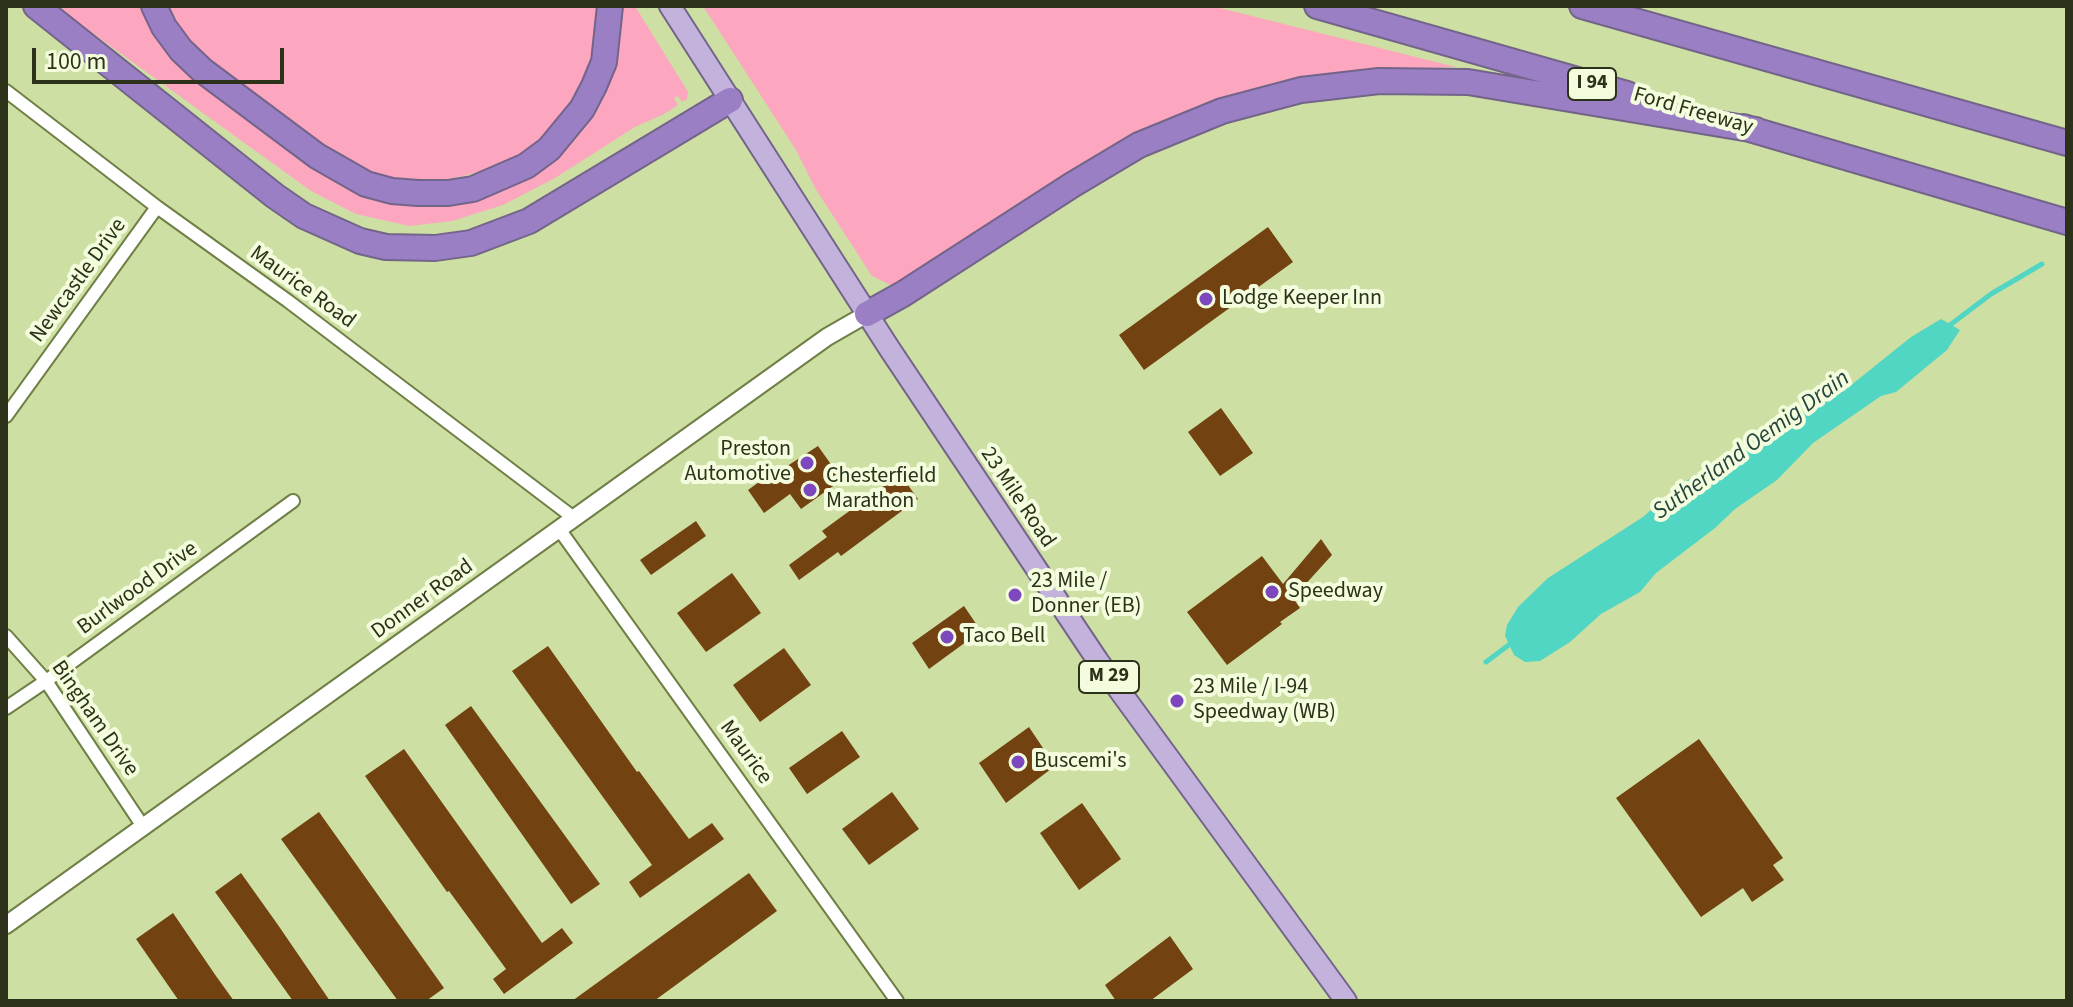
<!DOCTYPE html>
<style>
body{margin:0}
#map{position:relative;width:2073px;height:1007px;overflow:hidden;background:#cddfa2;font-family:"Source Sans 3",sans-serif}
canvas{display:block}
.frame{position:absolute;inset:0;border:8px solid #2b3219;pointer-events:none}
.scale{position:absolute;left:32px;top:48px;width:252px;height:36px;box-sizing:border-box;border:4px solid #2b3219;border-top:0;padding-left:10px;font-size:24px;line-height:28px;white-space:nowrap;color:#2b3219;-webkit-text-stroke:6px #f3fcdd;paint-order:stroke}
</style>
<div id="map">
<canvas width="2073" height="1007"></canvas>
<div class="frame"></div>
<div class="scale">100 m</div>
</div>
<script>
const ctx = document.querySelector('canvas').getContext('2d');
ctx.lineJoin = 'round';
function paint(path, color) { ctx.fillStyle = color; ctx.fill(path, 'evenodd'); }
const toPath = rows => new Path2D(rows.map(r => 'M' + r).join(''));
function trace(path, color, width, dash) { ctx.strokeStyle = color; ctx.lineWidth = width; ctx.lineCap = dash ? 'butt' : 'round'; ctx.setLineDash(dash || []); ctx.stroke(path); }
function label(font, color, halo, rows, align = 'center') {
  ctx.font = font + ' "Source Sans 3",sans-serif'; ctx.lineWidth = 8; ctx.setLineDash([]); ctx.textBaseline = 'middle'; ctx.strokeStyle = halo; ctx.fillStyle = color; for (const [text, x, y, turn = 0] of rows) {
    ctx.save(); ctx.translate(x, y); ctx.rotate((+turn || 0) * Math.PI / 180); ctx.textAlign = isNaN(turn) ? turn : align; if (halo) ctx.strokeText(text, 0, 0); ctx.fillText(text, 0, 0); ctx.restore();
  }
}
const green = toPath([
 [55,6,145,6,158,33,401,200,558,151,620,6,635,6,688,92,687,99,682,102,678,96,674,98,678,105,664,114,635,127,555,178,503,205,452,221,409,226,356,214,311,191],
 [167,6,597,6,597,9,591,58,583,79,573,100,547,133,532,147,492,169,446,180,422,181,398,180,375,173,331,151,213,65,191,44],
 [703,6,1212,6,1456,67,1376,70,1318,77,1257,89,1190,110,1159,122,1092,158,900,284,890,285,872,276,815,188,796,150]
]);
const water = toPath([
 [1941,319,1960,330,1947,350,1896,392,1881,396,1813,443,1777,480,1735,509,1715,528,1656,573,1640,592,1601,614,1570,642,1540,661,1525,662,1514,655,1505,636,1507,625,1518,607,1548,578,1643,517,1676,488,1704,469,1760,440,1802,412,1845,390,1911,337]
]);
const stream = toPath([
 [1946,328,1991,294,2042,264],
 [1486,662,1514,641]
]);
const building = toPath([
 [1268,227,1293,262,1144,370,1119,335],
 [1221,408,1253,453,1220,476,1188,432],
 [818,446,840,477,834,481,836,484,801,509,790,494,764,513,748,490,777,469,778,472],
 [900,474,918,499,841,556,838,552,799,580,789,565,827,537,822,531],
 [696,521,706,536,651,575,640,560],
 [1321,539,1332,555,1293,598,1300,608,1280,622,1282,624,1227,665,1187,612,1262,556,1283,584],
 [732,573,761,613,706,652,677,613],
 [964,606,981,631,929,669,912,643],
 [548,646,637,772,639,771,689,839,712,823,724,839,640,898,629,882,652,865,512,671],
 [784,648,811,685,760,722,733,685],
 [471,706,600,884,571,904,445,725],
 [1029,727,1055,766,1006,803,979,763],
 [842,731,860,757,807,794,789,768],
 [1699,739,1783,858,1773,865,1784,880,1752,902,1743,888,1701,917,1616,798],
 [404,749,542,943,562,928,573,943,504,994,493,979,506,969,449,891,447,892,365,776],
 [892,792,919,829,869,865,842,829],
 [1082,803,1121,859,1079,890,1040,833],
 [319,812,444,988,426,1001,398,1001,281,839],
 [241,873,278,925,330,1001,293,1001,215,892],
 [749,873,777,911,654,1001,572,1001],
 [173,913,216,976,234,1001,179,1001,136,939],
 [1170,936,1193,969,1150,1001,1116,1001,1105,985]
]);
const minor = toPath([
 [6,91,157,207,288,301,574,518],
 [6,416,157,207],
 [559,529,897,1001],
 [6,636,46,681,144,828],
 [6,708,46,681,293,501]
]);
const tertiary = toPath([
 [6,925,827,337,867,314]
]);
const primary = toPath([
 [670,6,889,348,1098,661,1346,1001]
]);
const motorway = toPath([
 [36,6,275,196,304,216,360,241,386,247,435,248,471,243,529,221,730,100],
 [154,6,164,27,181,50,202,70,317,156,366,184,392,191,418,193,448,193,473,189,526,166,549,149,582,109,594,86,604,62,610,6],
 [1317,6,1627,94],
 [1582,6,2067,143],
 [1743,127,2067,222],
 [867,314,903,294,1072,185,1139,145,1222,111,1301,90,1379,81,1468,82,1756,130]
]);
const markers = [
 [1206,299,8,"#7d47be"],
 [807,463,8,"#7d47be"],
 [810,490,8,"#7d47be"],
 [1272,592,8,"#7d47be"],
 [1015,595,8,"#7d47be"],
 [947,637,8,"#7d47be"],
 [1177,701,8,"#7d47be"],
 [1018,762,8,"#7d47be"]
];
const shields = [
 [1592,84,48],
 [1109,677,60]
];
const shieldNames = [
 ["I 94",1592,84],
 ["M 29",1109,677]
];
const streetNames = [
 ["Ford Freeway",1693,112,16],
 ["Newcastle Drive",79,281,-54],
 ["Maurice Road",302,288,36],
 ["23 Mile Road",1017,498,56],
 ["Burlwood Drive",138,589,-36],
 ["Donner Road",423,600,-36],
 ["Bingham Drive",94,719,55],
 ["Maurice",745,753,54]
];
const poiNames = [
 ["Lodge Keeper Inn",1222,299],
 ["Preston",791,450,"right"],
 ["Automotive",791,475,"right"],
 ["Chesterfield",826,477],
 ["Marathon",826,502],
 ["23 Mile /",1031,582],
 ["Donner (EB)",1031,607],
 ["Speedway",1288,592],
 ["Taco Bell",963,637],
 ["23 Mile / I-94",1193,688],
 ["Speedway (WB)",1193,713],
 ["Buscemi's",1034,762]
];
const waterNames = [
 ["Sutherland Oemig Drain",1752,446,-36]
];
paint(green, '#fda6bf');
paint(water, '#50d6c2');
trace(stream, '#50d6c2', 5);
paint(building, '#724211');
trace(minor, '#6f7f45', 16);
trace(tertiary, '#6f7f45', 20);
trace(primary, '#736489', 24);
trace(motorway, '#736489', 28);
trace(minor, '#fff', 12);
trace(tertiary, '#fff', 16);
trace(primary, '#c2b2dc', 20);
trace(motorway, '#9a7fc5', 24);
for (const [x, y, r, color] of markers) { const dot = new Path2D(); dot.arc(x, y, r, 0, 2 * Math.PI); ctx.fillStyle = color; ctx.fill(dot); trace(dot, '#f3fcdd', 3); }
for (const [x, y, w] of shields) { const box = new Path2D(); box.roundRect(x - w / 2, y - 16, w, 32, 6); ctx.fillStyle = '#f3fcdd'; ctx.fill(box); trace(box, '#2b3219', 2); }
label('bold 20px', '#2b3219', null, shieldNames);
label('22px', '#2b3219', '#f3fcdd', streetNames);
label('22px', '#2b3219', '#f3fcdd', poiNames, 'left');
label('italic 24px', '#27443f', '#f3fcdd', waterNames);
</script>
